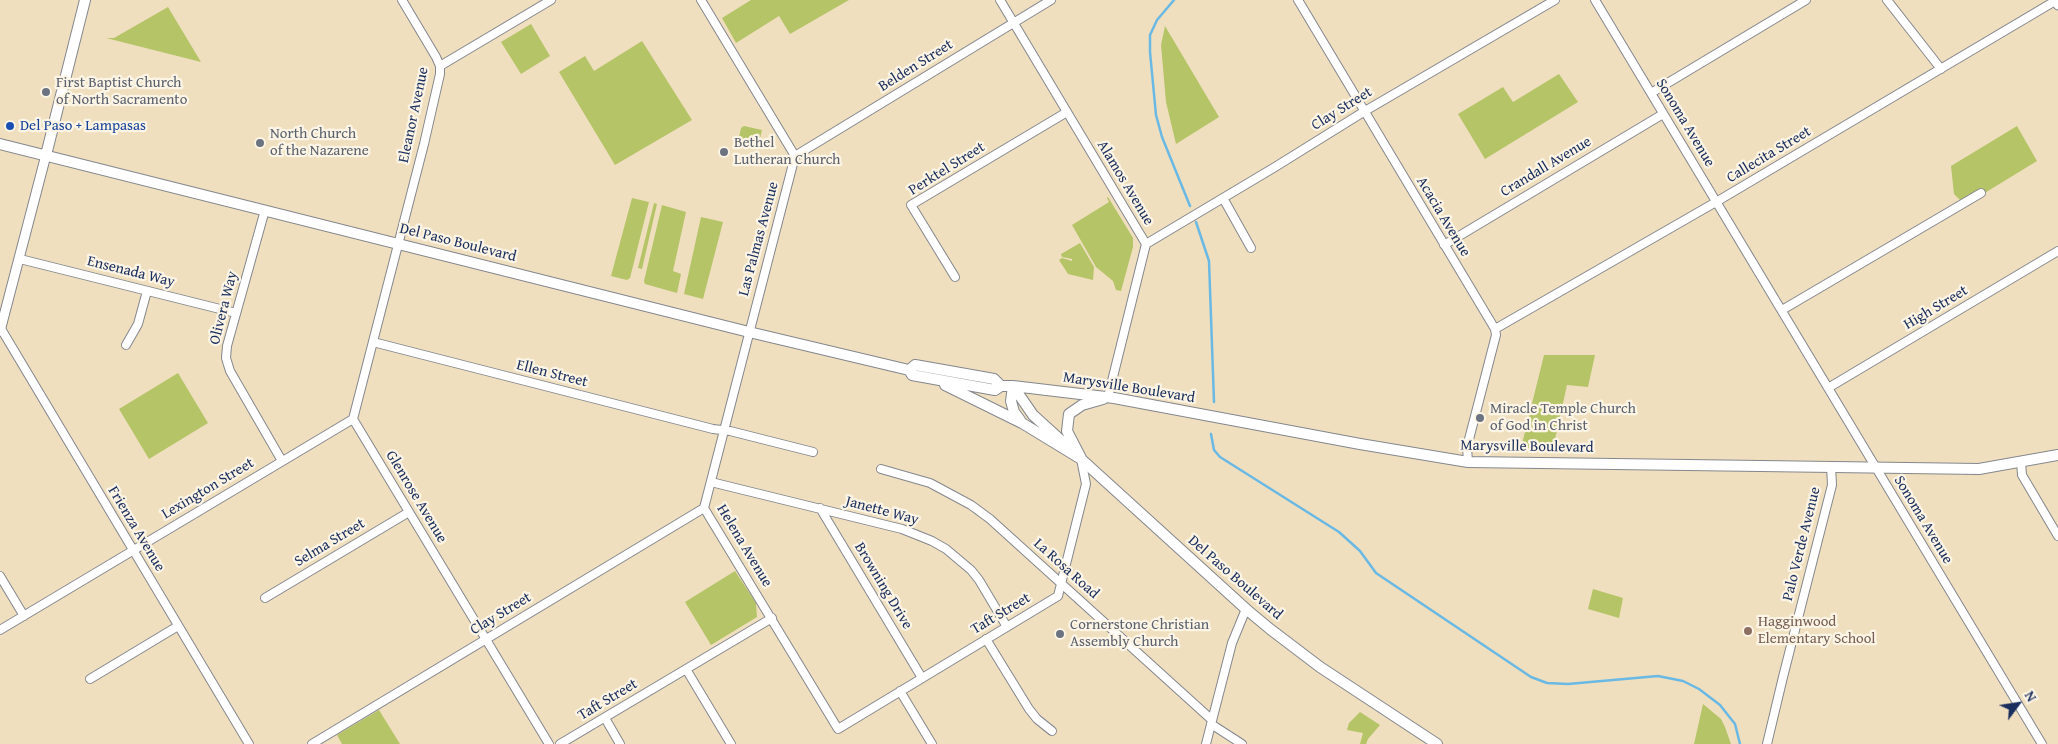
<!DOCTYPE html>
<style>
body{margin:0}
#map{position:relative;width:2058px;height:744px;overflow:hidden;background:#efdfbe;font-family:"Gentium Book Plus",serif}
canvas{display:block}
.north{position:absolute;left:1993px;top:679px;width:50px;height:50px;-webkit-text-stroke:4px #fcf5e5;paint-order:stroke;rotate:59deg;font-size:14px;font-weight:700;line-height:20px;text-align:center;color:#1b2f5e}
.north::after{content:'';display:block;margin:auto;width:18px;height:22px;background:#1b2f5e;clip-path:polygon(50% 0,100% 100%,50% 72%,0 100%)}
</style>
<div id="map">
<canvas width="2058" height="744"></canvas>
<div class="north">N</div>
</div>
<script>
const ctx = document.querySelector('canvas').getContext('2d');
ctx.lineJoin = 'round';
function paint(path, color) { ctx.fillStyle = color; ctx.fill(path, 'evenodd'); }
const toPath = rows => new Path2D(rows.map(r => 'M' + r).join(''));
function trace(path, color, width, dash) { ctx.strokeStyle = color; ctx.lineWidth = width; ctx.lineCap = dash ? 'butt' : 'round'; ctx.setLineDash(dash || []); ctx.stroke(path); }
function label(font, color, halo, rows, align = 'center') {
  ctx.font = font + ' "Gentium Book Plus",serif'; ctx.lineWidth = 4.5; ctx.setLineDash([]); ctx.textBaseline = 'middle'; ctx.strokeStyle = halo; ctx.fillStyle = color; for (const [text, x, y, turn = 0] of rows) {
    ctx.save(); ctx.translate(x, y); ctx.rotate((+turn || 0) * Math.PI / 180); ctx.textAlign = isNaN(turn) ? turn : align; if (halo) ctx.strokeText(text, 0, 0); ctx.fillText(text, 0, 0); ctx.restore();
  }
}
const green = toPath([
 [751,0,849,0,790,34,779,16,736,43,722,18],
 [168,7,201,62,106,38,114,38],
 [531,24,550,56,521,74,501,42],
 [1165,26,1219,117,1176,144,1166,102,1161,45],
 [642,41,692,120,615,165,559,72,585,56,594,71],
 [1559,74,1578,102,1485,159,1458,114,1503,87,1513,102],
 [744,126,762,130,758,146,754,149,741,146,738,142,741,128],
 [2017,126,2037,161,1965,205,1954,194,1951,166],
 [1108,197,1133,238,1133,247,1121,291,1116,290,1113,281,1096,267,1072,225,1109,202,1107,198],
 [632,198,649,202,630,278,627,280,611,276],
 [654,203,657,204,642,269,638,268],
 [662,205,686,212,673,271,681,274,677,293,645,284,644,281],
 [701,217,723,222,703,299,684,294],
 [1080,243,1094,267,1093,280,1068,274,1059,260,1062,258,1072,261,1072,259,1062,257,1061,254],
 [1544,355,1595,355,1588,387,1567,385,1553,448,1521,448],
 [178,373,208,423,149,459,119,409],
 [735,571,756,603,757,617,711,645,685,602],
 [1593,589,1623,598,1619,618,1588,609],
 [1703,704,1721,719,1725,727,1731,744,1694,744],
 [379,710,400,744,342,744,337,735],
 [1360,712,1380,725,1368,739,1366,744,1360,744,1363,733,1347,730,1349,723]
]);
const stream = toPath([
 [1174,0,1157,20,1150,35,1150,52,1156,115,1162,137,1190,206],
 [1196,222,1209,261,1214,402],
 [1211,434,1214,450,1220,457,1339,532,1360,551,1376,573,1531,677,1547,683,1568,684,1658,676,1683,681,1699,689,1720,705,1735,724,1740,744]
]);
const minor = toPath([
 [402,0,436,57,440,66,440,74,424,144,353,419,549,744],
 [701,0,795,156,704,508,838,729,1058,596,1086,484,1081,459],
 [1000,0,1146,244,1108,397],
 [1298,0,1495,329,1496,335,1467,447,1468,462],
 [1595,0,2042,744],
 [1887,0,1941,69],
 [440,66,551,0],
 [1651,93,1806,0],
 [795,156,1051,0],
 [1223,198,1251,248],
 [265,210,227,346,226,358,230,371,282,461],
 [1146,244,1275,167,1365,111,1555,0],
 [1444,245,1663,114],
 [20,259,236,313],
 [955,277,911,205,1067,112],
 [1782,310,1981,193],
 [0,327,249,744],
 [1495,329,1716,202,2055,1],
 [373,342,713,429,730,431,813,452],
 [126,345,138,324,147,291],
 [1828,388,2058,251],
 [2021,462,2022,475,2058,536],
 [881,469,930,483,971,505,990,519,1212,720],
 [711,482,902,529,932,541,946,549,971,570,979,580,1007,627],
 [820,508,922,678],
 [0,576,24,616],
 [265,598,409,512],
 [0,630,353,419],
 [986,639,1029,709,1037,719,1052,731],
 [686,669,731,744],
 [90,679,178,626],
 [900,691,932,744],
 [605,718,620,744],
 [1211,724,1242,744],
 [312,744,704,508],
 [560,744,772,618],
 [1206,744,1232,643,1246,609],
 [1767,744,1783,677,1832,485,1831,466]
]);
const tertiary = toPath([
 [2055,0,2058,5],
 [0,331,46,155]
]);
const secondary = toPath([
 [0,144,749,332,909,370],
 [46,155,85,0],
 [909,370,912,375,995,390,1001,386,1013,386,1114,398,1360,444,1468,462,1979,469,2058,455],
 [909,370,915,365,994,379,1001,386],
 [945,385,1022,423,1081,459,1246,609,1270,629,1320,667,1437,744],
 [1013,386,1033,415,1066,445],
 [1013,386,1011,401,1014,412,1020,420],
 [1081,458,1067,431,1069,414,1082,405,1103,399]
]);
const markers = [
 [46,92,5,"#6b7280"],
 [10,126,5,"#1a4fb4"],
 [260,143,5,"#6b7280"],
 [724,152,5,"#6b7280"],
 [1480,418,5,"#6b7280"],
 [1748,631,5,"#8d6e63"],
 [1060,634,5,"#6b7280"]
];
const streetNames = [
 ["Belden Street",916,66,-32],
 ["Clay Street",1342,109,-32],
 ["Eleanor Avenue",414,115,-78],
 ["Sonoma Avenue",1685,123,59],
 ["Callecita Street",1769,155,-31],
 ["Crandall Avenue",1546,167,-31],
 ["Perktel Street",947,169,-32],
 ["Alamos Avenue",1125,183,59],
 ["Acacia Avenue",1443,217,59],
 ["Las Palmas Avenue",759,239,-75],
 ["Del Paso Boulevard",458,243,14],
 ["Ensenada Way",131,272,14],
 ["Olivera Way",224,308,-76],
 ["High Street",1936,308,-31],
 ["Ellen Street",552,374,14],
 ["Marysville Boulevard",1129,388,9],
 ["Marysville Boulevard",1527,447,1],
 ["Lexington Street",208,489,-31],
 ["Glenrose Avenue",416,497,59],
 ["Janette Way",882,511,15],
 ["Sonoma Avenue",1923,520,59],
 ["Frienza Avenue",136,529,59],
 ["Selma Street",330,543,-31],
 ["Palo Verde Avenue",1802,544,-76],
 ["Helena Avenue",744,546,59],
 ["La Rosa Road",1066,569,42],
 ["Del Paso Boulevard",1235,578,41],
 ["Browning Drive",883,586,59],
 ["Clay Street",501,614,-31],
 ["Taft Street",1001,614,-31],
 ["Taft Street",608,700,-31]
];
const worshipNames = [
 ["First Baptist Church",56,83],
 ["of North Sacramento",56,100],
 ["North Church",270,134],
 ["of the Nazarene",270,151],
 ["Bethel",734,143],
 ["Lutheran Church",734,160],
 ["Miracle Temple Church",1490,409],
 ["of God in Christ",1490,426],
 ["Cornerstone Christian",1070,625],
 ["Assembly Church",1070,642]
];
const transitNames = [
 ["Del Paso + Lampasas",20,126]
];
const educationNames = [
 ["Hagginwood",1758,622],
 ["Elementary School",1758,639]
];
paint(green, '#b5c467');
trace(stream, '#6ab9e5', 2.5);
trace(minor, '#85878e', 10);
trace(tertiary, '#85878e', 11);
trace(secondary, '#85878e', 12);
trace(minor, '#fff', 8);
trace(tertiary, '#fff', 9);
trace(secondary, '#fff', 10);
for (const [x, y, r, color] of markers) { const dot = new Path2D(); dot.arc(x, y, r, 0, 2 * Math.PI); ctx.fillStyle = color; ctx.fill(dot); trace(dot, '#fcf5e5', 2); }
label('15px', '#1b2f5e', '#fcf5e5', streetNames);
label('15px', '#5b616d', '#fcf5e5', worshipNames, 'left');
label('15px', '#164399', '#fcf5e5', transitNames, 'left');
label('15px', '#785e54', '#fcf5e5', educationNames, 'left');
</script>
